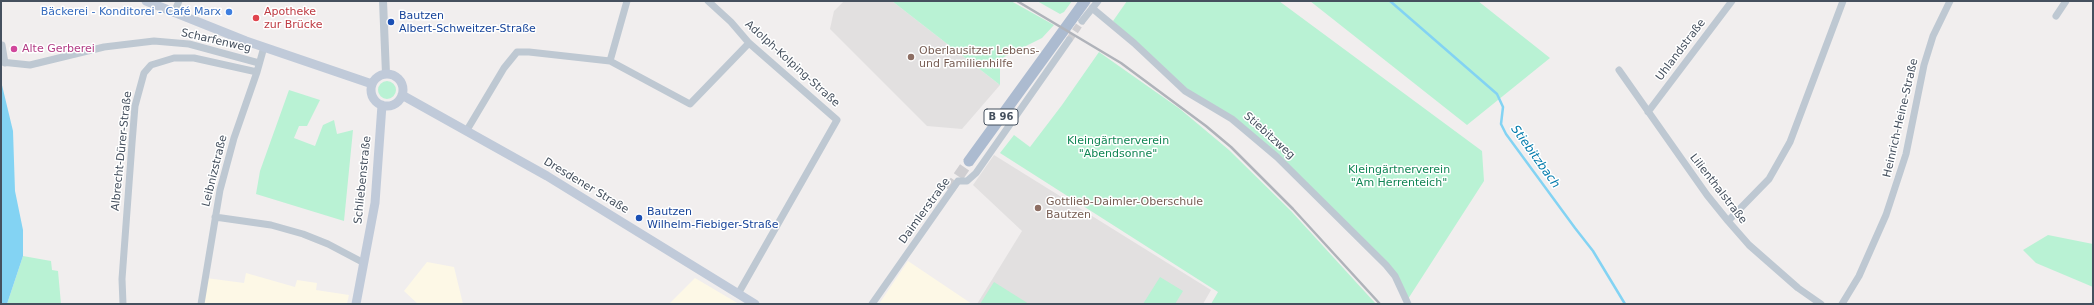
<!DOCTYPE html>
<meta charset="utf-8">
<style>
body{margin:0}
#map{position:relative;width:2094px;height:305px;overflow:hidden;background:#f1eeee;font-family:"DejaVu Sans",sans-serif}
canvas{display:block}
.frame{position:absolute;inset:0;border:2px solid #45505e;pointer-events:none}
</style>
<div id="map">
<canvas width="2094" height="305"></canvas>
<div class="frame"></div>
</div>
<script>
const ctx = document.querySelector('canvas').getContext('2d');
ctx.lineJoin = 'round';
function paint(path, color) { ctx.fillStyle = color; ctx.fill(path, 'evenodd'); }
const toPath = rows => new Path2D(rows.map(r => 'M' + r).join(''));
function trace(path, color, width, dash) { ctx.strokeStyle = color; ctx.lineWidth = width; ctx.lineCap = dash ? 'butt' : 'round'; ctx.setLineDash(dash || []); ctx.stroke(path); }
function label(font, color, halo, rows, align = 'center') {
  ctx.font = font + ' "DejaVu Sans",sans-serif'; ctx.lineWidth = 3; ctx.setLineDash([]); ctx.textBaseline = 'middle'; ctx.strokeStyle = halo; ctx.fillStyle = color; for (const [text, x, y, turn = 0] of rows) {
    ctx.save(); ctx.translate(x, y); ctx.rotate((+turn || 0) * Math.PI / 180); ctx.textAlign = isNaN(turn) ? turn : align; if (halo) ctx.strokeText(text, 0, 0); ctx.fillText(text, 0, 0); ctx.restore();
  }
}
const commercial = toPath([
 [908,261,972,304,879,304],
 [427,262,454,267,463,304,418,304,404,291],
 [246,273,295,287,297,280,317,283,316,290,349,295,347,304,203,304,206,278,244,283],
 [695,278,739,304,669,304]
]);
const education = toPath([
 [844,1,892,1,1000,85,962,129,927,126,830,29,834,11],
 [994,155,1211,290,1203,304,977,304,1022,231,973,185]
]);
const green = toPath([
 [892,1,1011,1,1054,25,1042,38,1000,59,1000,85],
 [1037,1,1072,1,1064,12,1060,14],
 [1127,1,1279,1,1482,151,1484,181,1408,299,1397,275,1278,156,1170,76,1113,21],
 [1310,1,1478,1,1550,58,1467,125],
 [1099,52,1180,109,1229,150,1291,211,1376,304,1211,304,1218,292,1000,153,1014,135,1030,147,1062,105],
 '378 90a9 9 0 1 1 18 0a9 9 0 1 1-18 0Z',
 [289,90,320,100,307,126,299,126,294,138,315,146,323,125,334,120,337,134,353,130,344,221,256,194,260,171],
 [2048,235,2093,244,2093,287,2036,263,2023,250],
 [23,256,51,261,52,270,58,271,61,304,7,304],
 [1160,277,1183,291,1175,304,1143,304],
 [994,282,1029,304,980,304]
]);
const water = toPath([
 [1,81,13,131,15,191,23,230,23,256,7,304,1,304]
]);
const stream = toPath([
 [1390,1,1497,94,1503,107,1501,124,1506,134,1575,228,1593,251,1625,304],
 [2091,304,2093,304]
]);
const minorTunnel = toPath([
 [1069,40,1082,21]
]);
const primaryTunnel = toPath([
 [949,190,969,161]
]);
const minor = toPath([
 [708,1,731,22,749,43,837,120,738,294],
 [1092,8,1134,43,1185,91,1232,119,1277,157,1386,265,1395,276,1408,304],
 [174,13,179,1],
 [2056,16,2066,1],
 [1082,21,1098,1],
 [2,45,5,63],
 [610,61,627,1],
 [1,62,30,65,104,47,154,41,189,44,259,63],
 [1619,70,1707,195,1728,221,1749,245,1798,288,1821,304],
 [1648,112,1732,1],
 [467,130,504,68,517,52,529,52,610,61,690,104,749,43],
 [215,217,271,225,303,234,328,244,364,263],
 [1728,221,1769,179,1790,142,1843,1],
 [123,304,122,279,132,143,135,106,144,73,151,65,174,58,194,58,257,72],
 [201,304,220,190,234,138,257,72,264,47],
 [872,304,958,181,967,181,976,173,1069,40],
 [1842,304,1859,276,1886,215,1906,154,1924,65,1933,36,1950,1]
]);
const tertiary = toPath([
 [383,1,386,74]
]);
const secondary = toPath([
 [146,1,246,41,372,84],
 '371 90a16 16 0 1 1 32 0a16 16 0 1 1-32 0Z',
 [402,95,547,176,755,304],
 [356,304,375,203,382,105]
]);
const primary = toPath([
 [969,161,1085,1]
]);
const rail = toPath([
 [1017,1,1121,63,1206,126,1231,147,1293,209,1380,304]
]);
const markers = [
 [229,12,4,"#3f7fe0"],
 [256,18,4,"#e0444e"],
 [391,22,4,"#1a4fb4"],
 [14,49,4,"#d1479c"],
 [911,57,4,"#8d6e63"],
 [1038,208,4,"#8d6e63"],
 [639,218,4,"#1a4fb4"]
];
const shields = [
 [1001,117,34]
];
const shieldNames = [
 ["B 96",1001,117]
];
const shopNames = [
 ["Bäckerei - Konditorei - Café Marx",221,12]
];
const healthNames = [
 ["Apotheke",264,12],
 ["zur Brücke",264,25]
];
const transitNames = [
 ["Bautzen",399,16],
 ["Albert-Schweitzer-Straße",399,29],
 ["Bautzen",647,212],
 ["Wilhelm-Fiebiger-Straße",647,225]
];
const streetNames = [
 ["Scharfenweg",216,41,13],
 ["Uhlandstraße",1681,50,-53],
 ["Adolph-Kolping-Straße",792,64,42],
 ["Heinrich-Heine-Straße",1901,118,-77],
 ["Stiebitzweg",1269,136,42],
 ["Albrecht-Dürer-Straße",122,151,-84],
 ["Leibnizstraße",215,171,-76],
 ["Schliebenstraße",363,180,-84],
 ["Dresdener Straße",586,186,31],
 ["Lilienthalstraße",1718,189,52],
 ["Daimlerstraße",925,211,-54]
];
const hotelNames = [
 ["Alte Gerberei",22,49]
];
const educationNames = [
 ["Oberlausitzer Lebens-",919,51],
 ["und Familienhilfe",919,64],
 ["Gottlieb-Daimler-Oberschule",1046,202],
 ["Bautzen",1046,215]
];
const parkNames = [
 ["Kleingärtnerverein",1118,141],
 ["\"Abendsonne\"",1118,154],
 ["Kleingärtnerverein",1399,170],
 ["\"Am Herrenteich\"",1399,183]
];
const waterNames = [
 ["Stiebitzbach",1535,157,54]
];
paint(commercial, '#fdf8e6');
paint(education, '#e2e0e0');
paint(green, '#b9f2d4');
paint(water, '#83d3f3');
trace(stream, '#83d3f3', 2.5);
trace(minorTunnel, '#cfced1', 7, [7, 3.5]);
trace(primaryTunnel, '#cfced1', 11, [11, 5.5]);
trace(minor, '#bec8d2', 7);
trace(tertiary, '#bec8d2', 8);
trace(secondary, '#c0cad9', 9);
trace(primary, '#acbbd0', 11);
trace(rail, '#b0b3ba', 2.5);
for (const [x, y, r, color] of markers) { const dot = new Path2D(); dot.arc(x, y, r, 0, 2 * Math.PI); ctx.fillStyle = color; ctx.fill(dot); trace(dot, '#fff', 1.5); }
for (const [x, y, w] of shields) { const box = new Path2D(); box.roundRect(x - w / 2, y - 8, w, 16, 3); ctx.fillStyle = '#fff'; ctx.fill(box); trace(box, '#45505e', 1); }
label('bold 10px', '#45505e', null, shieldNames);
label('11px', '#366cbe', '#fff', shopNames, 'right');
label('11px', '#be3a42', '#fff', healthNames, 'left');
label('11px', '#164399', '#fff', transitNames, 'left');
label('11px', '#45505e', '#fff', streetNames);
label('11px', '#b23c85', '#fff', hotelNames, 'left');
label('11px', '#785e54', '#fff', educationNames, 'left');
label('11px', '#108554', '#fff', parkNames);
label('italic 12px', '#027bac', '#fff', waterNames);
</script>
